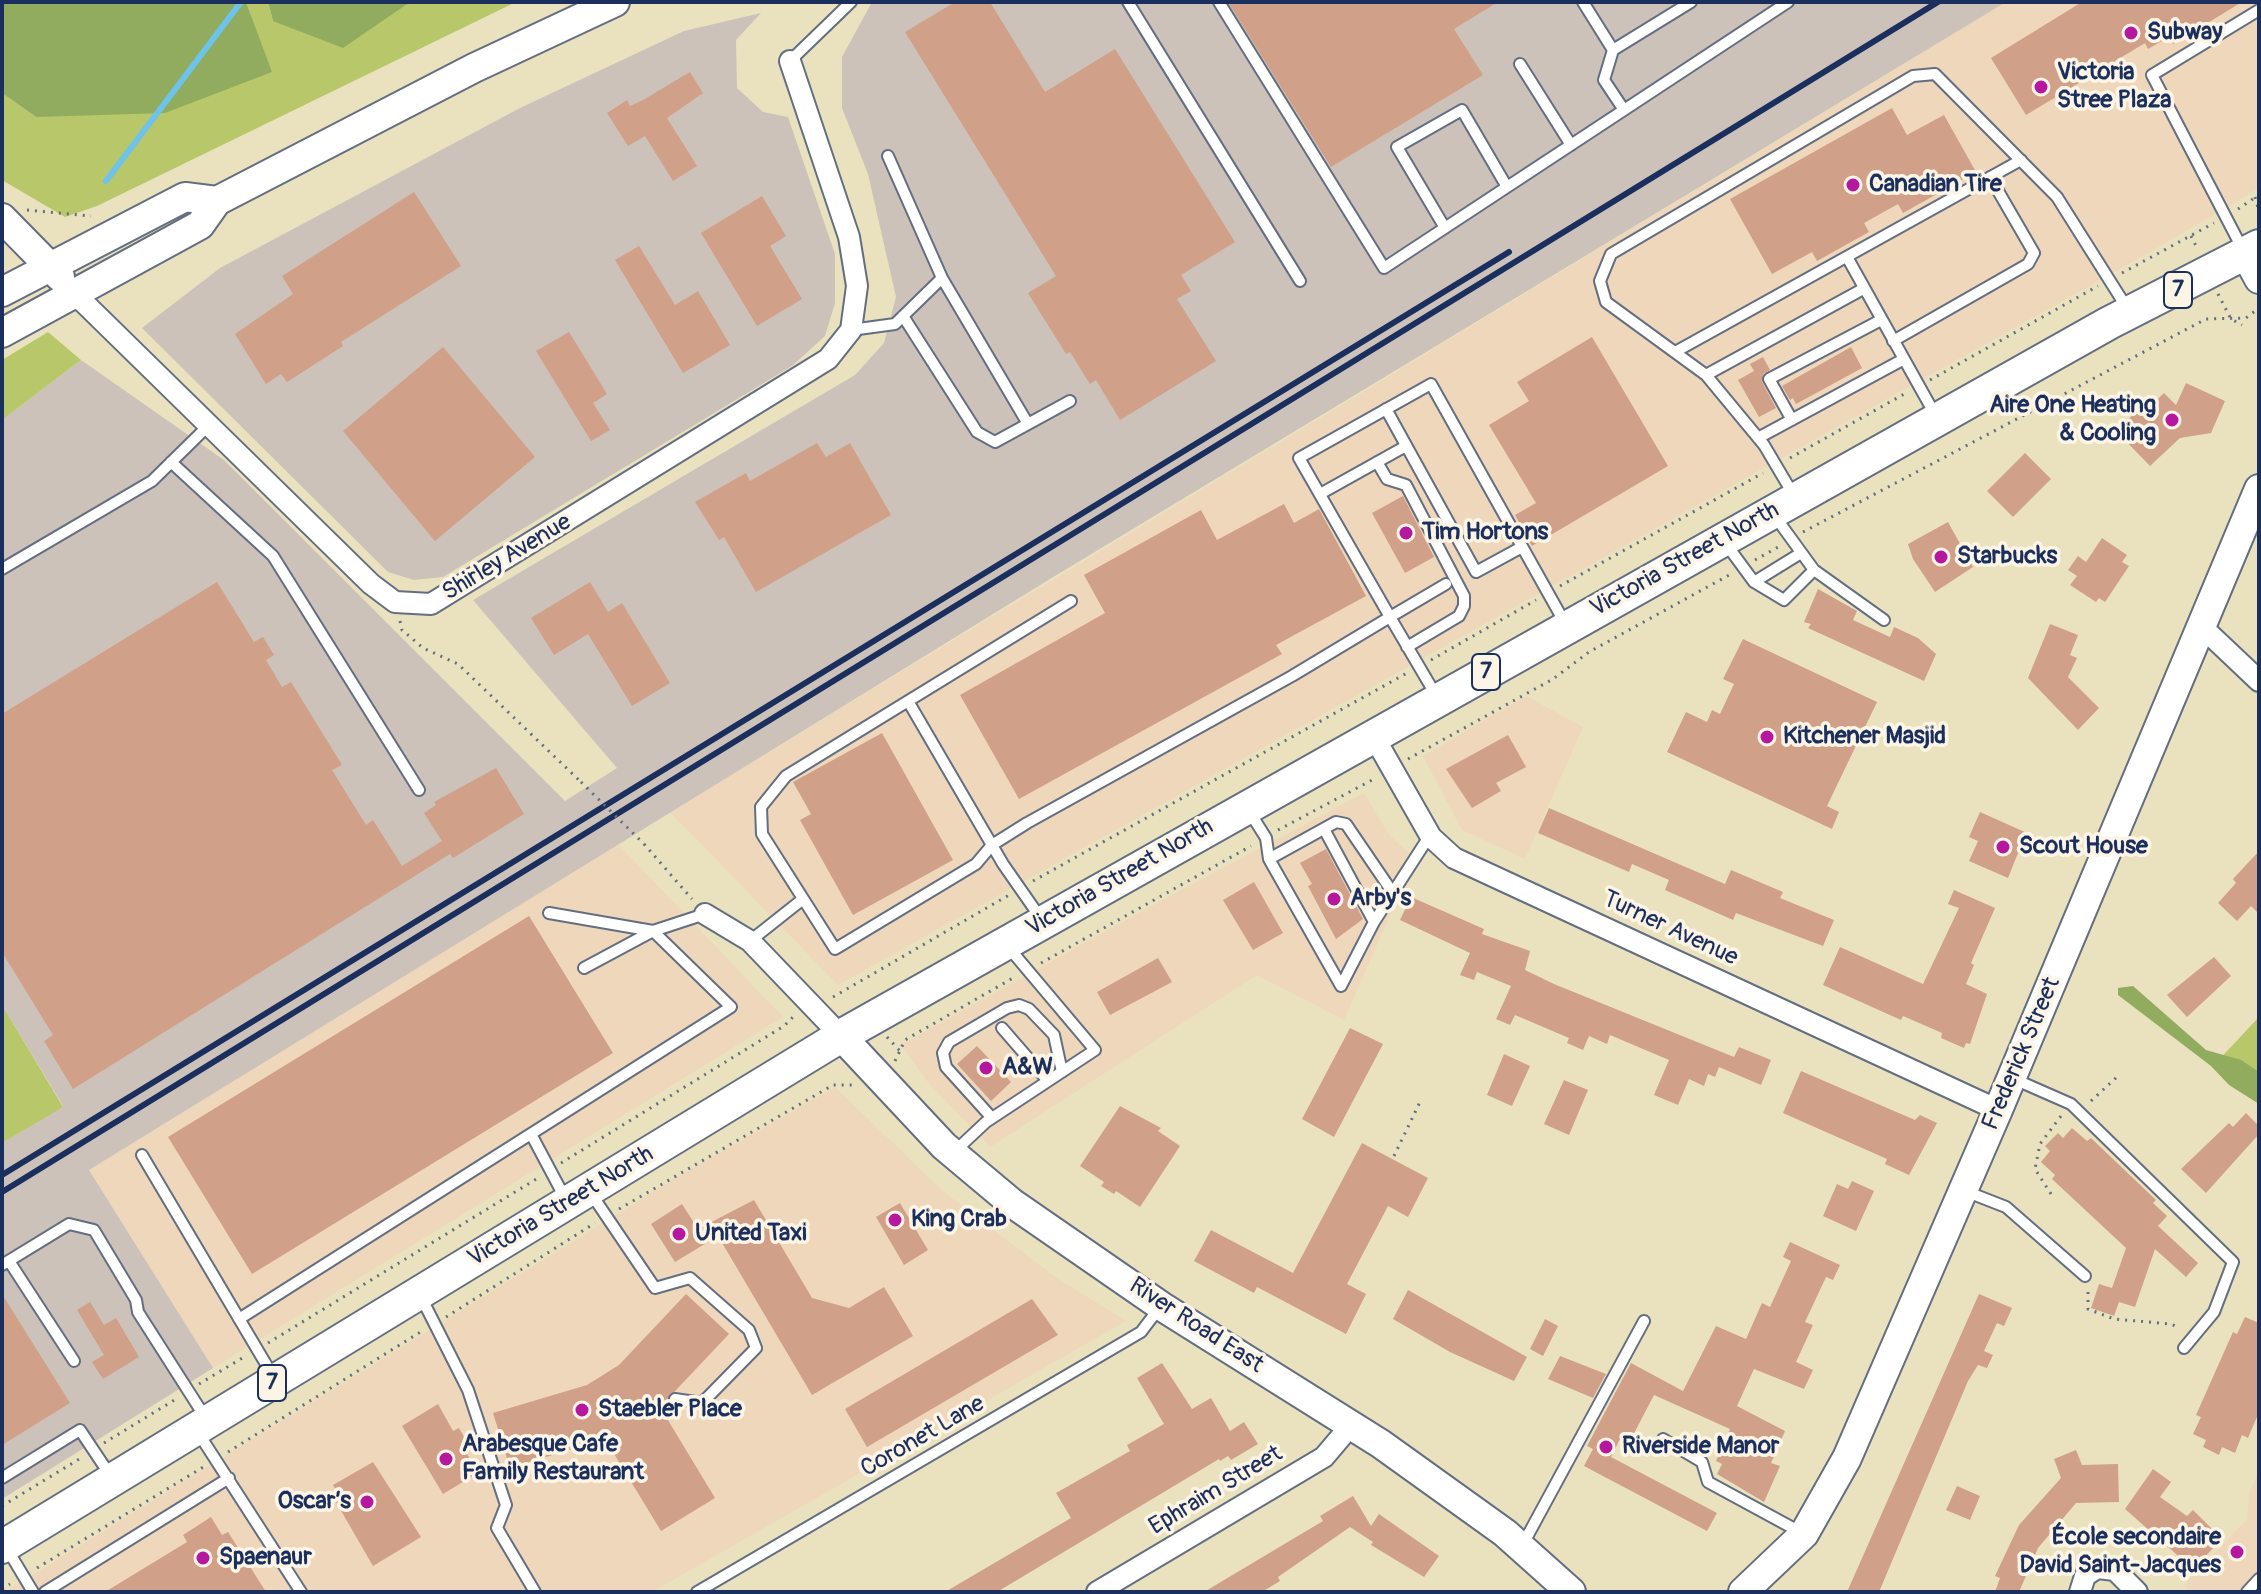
<!DOCTYPE html>
<meta charset="utf-8">
<style>
body{margin:0}
#map{position:relative;width:2261px;height:1594px;overflow:hidden;background:#eae2bf;font-family:Pangolin,sans-serif}
canvas{display:block}
.frame{position:absolute;inset:0;border:4px solid #1b2f5e;pointer-events:none}
</style>
<div id="map">
<canvas width="2261" height="1594"></canvas>
<div class="frame"></div>
</div>
<script>
const ctx = document.querySelector('canvas').getContext('2d');
ctx.lineJoin = 'round';
function paint(path, color) { ctx.fillStyle = color; ctx.fill(path, 'evenodd'); }
const toPath = rows => new Path2D(rows.map(r => 'M' + r).join(''));
function trace(path, color, width, dash) { ctx.strokeStyle = color; ctx.lineWidth = width; ctx.lineCap = dash ? 'butt' : 'round'; ctx.setLineDash(dash || []); ctx.stroke(path); }
function label(font, color, halo, rows, align = 'center') {
  ctx.font = font + ' Pangolin,sans-serif'; ctx.lineWidth = 7; ctx.setLineDash([]); ctx.textBaseline = 'middle'; ctx.strokeStyle = halo; ctx.fillStyle = color; for (const [text, x, y, turn = 0] of rows) {
    ctx.save(); ctx.translate(x, y); ctx.rotate((+turn || 0) * Math.PI / 180); ctx.textAlign = isNaN(turn) ? turn : align; if (halo) ctx.strokeText(text, 0, 0); ctx.fillText(text, 0, 0); ctx.restore();
  }
}
const built = toPath([
 [2006,2,2259,2,2259,188,2145,255,838,985,670,812],
 [1526,696,1583,727,1525,859,1462,830,1423,756],
 [1364,793,1389,835,1415,858,1344,1020,1257,975,990,1147,927,1081,901,1045,1140,912],
 [618,844,783,1017,213,1368,89,1170],
 [835,1087,944,1192,1054,1276,1126,1321,652,1592,5,1592,674,1179],
 [2259,1471,2259,1592,2191,1592,2184,1585,2247,1519,2249,1493]
]);
const industrial = toPath([
 [872,2,2006,2,1050,579,89,1170,213,1368,2,1499,2,1143,63,1106,2,1005,2,420,81,360,224,460,565,801,617,768,473,600,855,375,884,343,896,297,868,174,842,108,842,57],
 [761,13,736,40,737,88,763,112,788,117,835,254,835,303,825,336,792,366,443,577,414,580,388,572,142,328,220,268,520,108,684,31]
]);
const green = toPath([
 [246,2,268,2,273,21,399,2,516,2,97,206,65,217,2,180,2,93,36,117,271,72],
 [48,332,81,360,2,420,2,360],
 [2,1005,63,1107,2,1143],
 [2259,1017,2259,1104,2213,1066]
]);
const forest = toPath([
 [2,2,246,2,272,72,165,113,36,117,2,93],
 [268,2,410,2,343,48,273,21],
 [2133,986,2206,1050,2241,1060,2259,1072,2259,1104,2229,1085,2211,1066,2118,995,2118,988]
]);
const stream = toPath([
 [106,181,241,2]
]);
const building = toPath([
 [955,2,990,2,1045,92,1115,49,1235,242,1181,275,1191,291,1177,299,1216,361,1120,420,1096,380,1090,384,1070,352,1066,354,1028,293,1056,276,905,32],
 [1228,2,1498,2,1454,29,1483,75,1331,167],
 [2082,2,2242,2,2173,44,2169,37,2148,49,2145,43,2026,115,1991,58],
 [690,72,703,93,667,118,697,166,673,181,645,136,628,146,607,113,627,100,630,106,643,100],
 [1892,108,1907,135,1944,115,1976,172,1903,213,1898,204,1864,223,1869,232,1817,261,1812,252,1772,274,1730,199],
 [414,192,461,266,341,342,343,346,287,382,281,374,266,384,235,334,293,294,282,276],
 [762,196,786,236,770,246,802,299,757,326,701,233],
 [639,246,675,305,698,291,730,345,683,373,615,260],
 [569,332,607,394,593,403,610,430,591,441,536,351],
 [1592,337,1668,466,1532,546,1515,515,1536,503,1489,425,1529,401,1517,382],
 [443,347,535,457,435,541,343,431],
 [1851,347,1862,368,1796,404,1793,398,1790,400,1782,386],
 [1763,357,1770,370,1763,374,1762,382,1776,408,1759,417,1738,380,1754,371,1750,364],
 [2186,383,2225,401,2211,433,2180,438,2150,466,2116,431,2141,407,2145,411,2164,393,2176,405],
 [817,443,826,457,850,443,891,515,756,592,724,537,719,540,695,502,746,473,750,481],
 [2025,453,2051,479,2013,517,1987,491],
 [1403,496,1434,557,1405,573,1372,513],
 [1284,504,1294,523,1319,509,1366,596,1276,645,1282,654,1019,799,960,695,1105,613,1084,575,1201,510,1217,540],
 [1948,522,1973,567,1935,592,1913,559,1908,544],
 [2102,538,2127,555,2122,562,2129,566,2105,602,2099,598,2096,602,2070,585,2077,576,2068,570,2078,556,2086,562],
 [217,582,254,642,263,637,274,655,266,660,282,687,291,682,342,765,332,770,366,825,373,820,402,866,442,841,424,813,436,805,434,802,496,768,524,814,453,858,450,854,73,1089,44,1041,53,1035,2,952,2,714],
 [590,582,608,612,622,603,670,683,632,706,588,634,554,655,531,618],
 [1818,589,1857,611,1853,620,1890,637,1894,627,1918,638,1936,654,1924,681,1808,628,1811,624,1804,622],
 [2050,624,2078,635,2070,655,2077,658,2068,677,2099,708,2078,730,2028,678],
 [1743,639,1877,702,1827,806,1839,812,1832,829,1667,752,1686,712,1707,722,1712,710,1720,714,1734,684,1723,679],
 [882,733,953,860,853,915,800,820,811,814,793,782],
 [1508,735,1526,767,1496,783,1501,791,1472,808,1446,769],
 [1549,808,1725,884,1731,870,1783,892,1780,898,1834,920,1823,946,1736,913,1733,920,1665,890,1669,880,1632,864,1629,872,1538,833],
 [1980,812,2036,837,2028,857,2018,853,2008,878,1969,861,1978,841,1969,837],
 [1326,849,1363,919,1336,939,1308,886,1312,884,1300,863],
 [2259,851,2259,914,2251,906,2237,921,2218,903,2236,883,2233,879],
 [1254,882,1283,933,1253,950,1223,900],
 [1954,890,1995,908,1971,963,1974,965,1966,984,1987,994,1970,1044,1966,1043,1964,1048,1941,1038,1942,1033,1903,1016,1901,1020,1823,985,1840,947,1923,984,1959,908,1948,904],
 [1411,897,1484,929,1482,934,1530,951,1525,970,1554,984,1734,1057,1739,1047,1771,1060,1761,1085,1719,1067,1715,1077,1708,1074,1704,1086,1689,1079,1678,1105,1654,1095,1669,1060,1610,1035,1607,1044,1589,1036,1583,1050,1567,1043,1569,1038,1515,1015,1510,1025,1496,1019,1511,986,1477,972,1474,980,1460,975,1470,953,1400,920],
 [529,916,613,1053,252,1274,168,1137],
 [2214,957,2231,976,2187,1017,2167,995],
 [1158,958,1172,982,1110,1015,1097,992],
 [1350,1028,1383,1044,1334,1137,1302,1119],
 [977,1046,1011,1082,991,1101,957,1064],
 [1504,1054,1530,1066,1512,1106,1487,1095],
 [1801,1071,1915,1120,1920,1115,1937,1123,1909,1175,1885,1164,1887,1159,1783,1113],
 [1564,1080,1588,1090,1569,1135,1544,1124],
 [1120,1106,1161,1128,1158,1131,1180,1146,1140,1207,1116,1191,1114,1194,1101,1186,1104,1182,1080,1166],
 [2246,1113,2259,1126,2259,1134,2206,1193,2181,1169,2229,1123,2233,1127],
 [2072,1128,2087,1141,2091,1138,2156,1200,2153,1203,2167,1216,2158,1226,2198,1263,2186,1277,2155,1249,2135,1307,2119,1302,2114,1316,2091,1308,2099,1284,2112,1288,2126,1248,2052,1179,2055,1175,2041,1162,2050,1151,2045,1146,2058,1133,2063,1138],
 [1362,1143,1428,1178,1408,1217,1388,1206,1347,1284,1366,1294,1346,1334,1257,1287,1254,1293,1194,1261,1211,1230,1293,1273],
 [1852,1181,1874,1191,1856,1231,1823,1216,1837,1184,1848,1189],
 [754,1200,812,1298,849,1308,884,1287,913,1336,812,1395,718,1236,675,1262,651,1224,682,1204,698,1229],
 [900,1203,928,1250,904,1265,876,1217],
 [1790,1242,1840,1265,1833,1280,1826,1277,1805,1322,1813,1325,1796,1362,1813,1370,1804,1389,1754,1369,1737,1406,1785,1431,1771,1463,1780,1466,1764,1502,1717,1474,1722,1464,1716,1461,1730,1429,1654,1395,1630,1441,1621,1437,1611,1457,1717,1513,1707,1531,1584,1466,1593,1449,1587,1446,1631,1363,1683,1391,1716,1326,1746,1339,1762,1303,1770,1307,1791,1261,1783,1257],
 [1408,1290,1527,1357,1514,1381,1450,1352,1393,1319],
 [2,1294,70,1403,2,1445],
 [686,1294,729,1334,660,1407,715,1498,661,1531,605,1439,510,1468,493,1413,587,1385,619,1365],
 [1979,1294,2012,1308,2004,1326,1997,1323,1984,1351,1993,1355,1987,1368,1978,1365,1968,1381,1879,1592,1847,1592],
 [1032,1299,1058,1335,867,1447,845,1409],
 [90,1302,104,1325,116,1318,139,1357,103,1379,92,1362,104,1355,77,1310],
 [2245,1317,2259,1323,2259,1412,2248,1438,2242,1435,2235,1453,2222,1447,2219,1455,2203,1447,2206,1440,2193,1434,2201,1417,2196,1415,2233,1332,2237,1334],
 [1545,1319,1558,1326,1543,1356,1530,1349],
 [1560,1356,1606,1374,1593,1398,1548,1379],
 [1162,1363,1192,1409,1211,1398,1230,1431,1244,1422,1258,1444,1231,1460,1228,1456,1220,1461,1219,1459,997,1592,945,1592,1071,1518,1056,1493,1130,1451,1127,1445,1164,1424,1137,1378],
 [438,1404,453,1431,459,1428,467,1442,462,1445,478,1473,443,1494,402,1426],
 [2076,1450,2082,1465,2118,1464,2119,1502,2076,1503,2038,1548,2019,1592,1995,1592,2000,1578,1995,1576,2019,1525,2061,1478,2054,1459],
 [373,1462,421,1537,373,1566,336,1502,341,1499,333,1485],
 [2153,1469,2171,1482,2160,1497,2187,1516,2193,1510,2222,1539,2193,1569,2125,1509],
 [1957,1486,1980,1496,1970,1520,1946,1510],
 [1353,1496,1371,1526,1379,1514,1439,1556,1424,1577,1371,1545,1373,1542,1350,1527,1278,1577,1280,1581,1262,1592,1204,1592,1323,1521,1320,1516],
 [211,1517,222,1535,228,1532,266,1592,105,1592,187,1542,183,1535]
]);
const path = toPath([
 [2255,197,2259,212],
 [2238,209,2259,195],
 [27,210,91,216],
 [2191,236,2198,250],
 [2122,273,2214,223],
 [2218,294,2231,319,2242,325],
 [1930,380,2098,286],
 [1790,458,1906,393],
 [1803,532,2206,319,2246,318,2259,308],
 [1755,560,1780,546],
 [1560,586,1763,473],
 [400,621,402,630,423,648,458,664,581,782],
 [1431,660,1536,600],
 [1408,759,1553,679,1589,652,1731,574],
 [1278,830,1374,779],
 [644,844,692,899],
 [1033,881,1407,673],
 [1041,963,1251,846],
 [833,997,1009,895],
 [887,1037,900,1051],
 [895,1061,905,1040,1013,978],
 [2091,1101,2118,1076],
 [1394,1156,1420,1102],
 [561,1163,784,1026,794,1016],
 [2051,1194,2035,1169,2040,1144,2061,1116],
 [619,1209,833,1085,854,1085],
 [2088,1292,2088,1309,2114,1319,2171,1324,2180,1328],
 [446,1317,595,1223],
 [268,1343,538,1178],
 [199,1384,244,1357],
 [104,1443,176,1399],
 [228,1452,422,1331],
 [2,1506,81,1458],
 [37,1568,205,1466],
 [2,1589,10,1584]
]);
const lane = toPath([
 [1128,2,1300,281],
 [1219,2,1384,268,1788,2],
 [1583,2,1613,50,1691,2],
 [1613,50,1604,80,1624,110],
 [790,61,851,2],
 [1520,64,1571,145],
 [1445,228,1397,147,1462,110,1507,187],
 [2243,250,2152,75,2259,10],
 [1847,257,1937,418],
 [942,278,1028,424],
 [903,316,977,432,995,442,1070,401],
 [851,330,895,324,942,278,888,156],
 [1893,341,2028,264,2034,253,1990,177],
 [1675,352,2021,160],
 [1706,375,1863,289],
 [1386,409,1476,572,1522,547],
 [1792,420,1769,379,1881,320],
 [1758,438,1904,359],
 [171,462,273,556,419,790],
 [1377,462,1387,479,1406,485,1464,596,1464,606,1459,616,1407,647],
 [1320,494,1406,446],
 [1793,494,1764,445,1706,375,1606,302,1600,281,1611,254,1913,76,1935,74,2057,197,2127,308],
 [1726,544,1754,582,1784,600,1814,570,1774,515],
 [2,569,152,481,209,425],
 [1814,570,1884,620],
 [1754,582,1801,553],
 [1446,584,1390,617,1299,458,1431,384,1566,625],
 [1071,601,786,776,761,807,762,834,835,949,976,864,992,845,1027,823,1292,676,1390,617,1437,697],
 [908,701,1003,864,1042,920],
 [1249,811,1266,838,1269,859,1341,986,1374,922,1430,835],
 [1324,829,1374,922],
 [1269,859,1336,822,1346,824,1393,893],
 [750,941,803,899],
 [584,968,653,931,705,914],
 [1002,1028,1048,1081],
 [2014,1079,2071,1104,2233,1262,2214,1312,2184,1348],
 [992,1118,946,1067,943,1053,949,1042,1007,1008,1019,1005,1029,1009,1054,1035,1062,1072],
 [531,1134,565,1198],
 [954,1152,986,1122,1095,1050,1009,948],
 [142,1155,273,1376],
 [1965,1191,2006,1207,2085,1276],
 [590,1192,655,1288,690,1278,749,1330,756,1348,702,1403,675,1399],
 [9,1261,74,1361],
 [2,1265,69,1224,94,1230,136,1300,138,1312,205,1417],
 [420,1295,468,1390,506,1505,497,1528,535,1592],
 [239,1319,731,1007,653,931,549,913],
 [197,1431,301,1592],
 [1663,1439,1702,1462,1708,1482,1802,1533],
 [2,1478,80,1430,110,1475],
 [1522,1546,1644,1321],
 [6,1547,33,1592],
 [45,1592,229,1478],
 [697,1592,1141,1332,1160,1307],
 [2247,1592,2259,1579]
]);
const street = toPath([
 [74,293,371,584,395,602,431,604,828,359,851,330,857,286,849,237,790,61],
 [2202,627,2259,681],
 [1373,735,1431,837,1454,858,1998,1110],
 [705,914,750,941,841,1036],
 [1097,1592,1324,1457,1352,1424],
 [2080,1592,2085,1576,2097,1568,2115,1570,2137,1592]
]);
const secondary = toPath([
 [2,218,60,277],
 [2246,255,2259,279],
 [2,292,185,197,217,201],
 [2,333,200,225,217,201,474,68,615,2],
 [841,1036,944,1146,1012,1203,1161,1306,1381,1444,1505,1533,1571,1592],
 [1743,1592,1804,1534,1847,1458,1998,1110,2259,489]
]);
const primary = toPath([
 [2,1547,841,1036,2109,323,2259,246]
]);
const rail = toPath([
 [2,1175,1509,252],
 [2,1192,1938,2]
]);
const pathBridge = toPath([
 [581,782,644,844]
]);
const markers = [
 [2131,33,8,"#b5179e"],
 [2041,87,8,"#b5179e"],
 [1853,185,8,"#b5179e"],
 [2172,420,8,"#b5179e"],
 [1406,533,8,"#b5179e"],
 [1941,557,8,"#b5179e"],
 [1767,737,8,"#b5179e"],
 [2003,847,8,"#b5179e"],
 [1334,899,8,"#b5179e"],
 [986,1068,8,"#b5179e"],
 [895,1220,8,"#b5179e"],
 [679,1234,8,"#b5179e"],
 [582,1410,8,"#b5179e"],
 [1606,1447,8,"#b5179e"],
 [446,1459,8,"#b5179e"],
 [367,1502,8,"#b5179e"],
 [2237,1552,8,"#b5179e"],
 [203,1558,8,"#b5179e"]
];
const shields = [
 [2178,290,28],
 [1486,672,28],
 [272,1383,28]
];
const shieldNames = [
 ["7",2178,290],
 ["7",1486,672],
 ["7",272,1383]
];
const poiNames = [
 ["Subway",2147,33],
 ["Victoria",2057,73],
 ["Stree Plaza",2057,101],
 ["Canadian Tire",1869,185],
 ["Aire One Heating",2156,406,"right"],
 ["& Cooling",2156,434,"right"],
 ["Tim Hortons",1422,533],
 ["Starbucks",1957,557],
 ["Kitchener Masjid",1783,737],
 ["Scout House",2019,847],
 ["Arby's",1350,899],
 ["A&W",1002,1068],
 ["King Crab",911,1220],
 ["United Taxi",695,1234],
 ["Staebler Place",598,1410],
 ["Arabesque Cafe",462,1445],
 ["Family Restaurant",462,1473],
 ["Riverside Manor",1622,1447],
 ["Oscar’s",351,1502,"right"],
 ["École secondaire",2221,1538,"right"],
 ["David Saint-Jacques",2221,1566,"right"],
 ["Spaenaur",219,1558]
];
const streetNames = [
 ["Shirley Avenue",507,558,-31],
 ["Victoria Street North",1685,560,-29],
 ["Victoria Street North",1120,878,-30],
 ["Turner Avenue",1670,929,25],
 ["Frederick Street",2022,1054,-67],
 ["Victoria Street North",561,1207,-31],
 ["River Road East",1196,1326,33],
 ["Coronet Lane",923,1437,-30],
 ["Ephraim Street",1216,1491,-31]
];
paint(built, '#eed7bb');
paint(industrial, '#ccc2b9');
paint(green, '#b7c76a');
paint(forest, '#91ac5e');
trace(stream, '#6dc3ea', 6);
paint(building, '#d1a088');
trace(lane, '#636e80', 14);
trace(street, '#636e80', 24);
trace(secondary, '#636e80', 32);
trace(primary, '#636e80', 36);
trace(path, '#636e80', 3, [2, 6]);
trace(lane, '#fff', 10);
trace(street, '#fff', 20);
trace(secondary, '#fff', 28);
trace(primary, '#fff', 32);
trace(rail, '#1b2f5e', 6);
trace(pathBridge, '#636e80', 3, [2, 6]);
for (const [x, y, r, color] of markers) { const dot = new Path2D(); dot.arc(x, y, r, 0, 2 * Math.PI); ctx.fillStyle = color; ctx.fill(dot); trace(dot, '#fcf5e5', 3); }
for (const [x, y, w] of shields) { const box = new Path2D(); box.roundRect(x - w / 2, y - 18, w, 36, 6); ctx.fillStyle = '#fcf5e5'; ctx.fill(box); trace(box, '#1b2f5e', 2); }
label('bold 22px', '#1b2f5e', null, shieldNames);
label('bold 24px', '#1b2f5e', '#fcf5e5', poiNames, 'left');
label('24px', '#1b2f5e', '#fcf5e5', streetNames);
</script>
